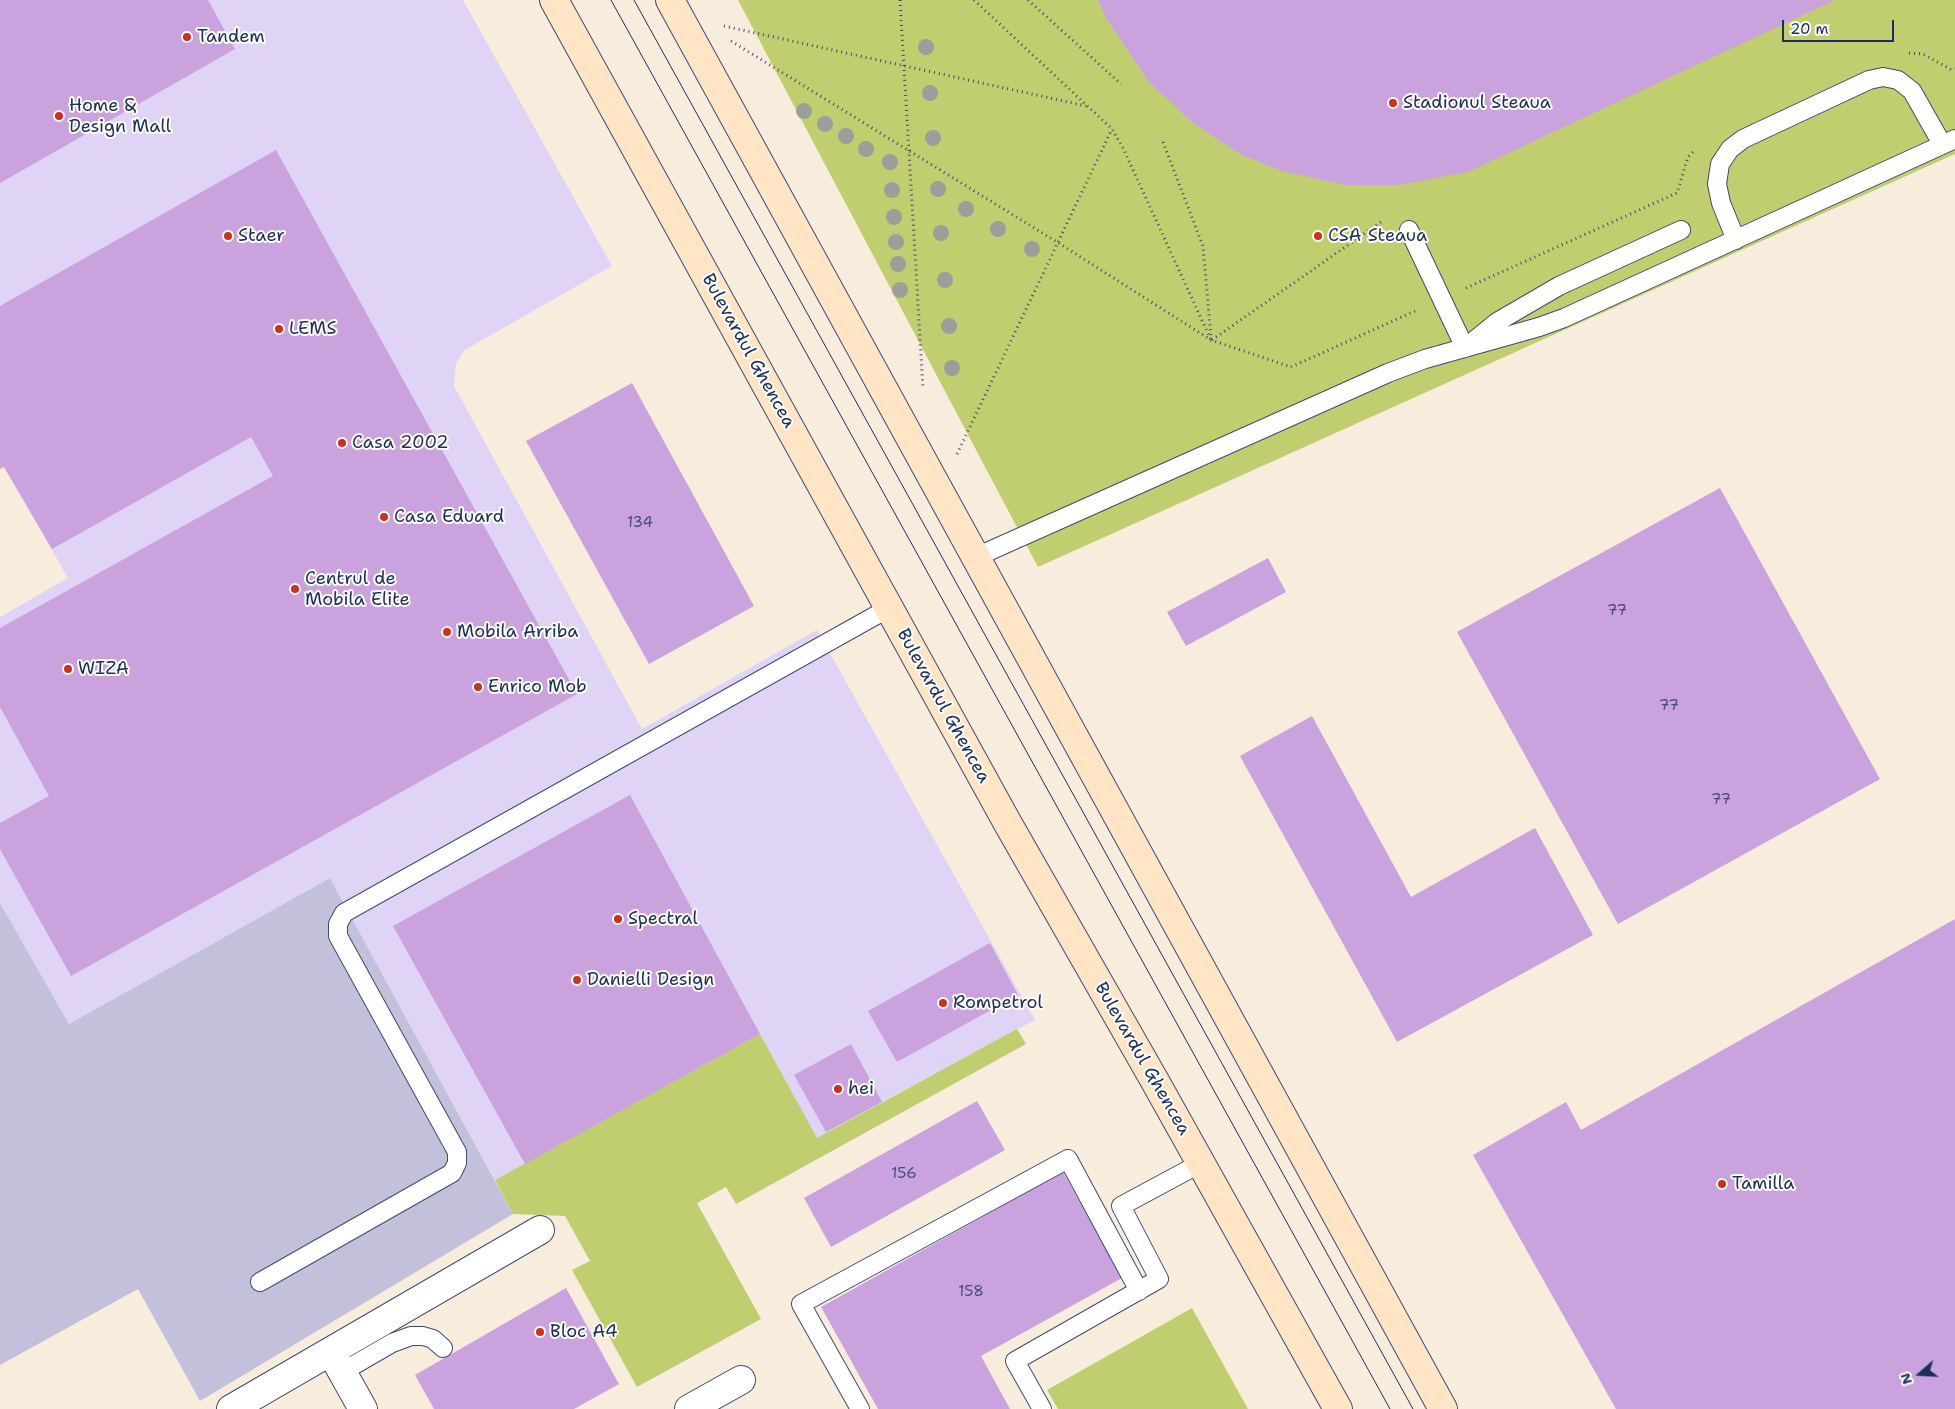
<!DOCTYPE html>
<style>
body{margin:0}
#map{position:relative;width:1955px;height:1409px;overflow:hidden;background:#f8eddd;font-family:"Shantell Sans",sans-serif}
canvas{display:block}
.north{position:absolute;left:1895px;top:1349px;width:50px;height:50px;-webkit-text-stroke:4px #fdfcf7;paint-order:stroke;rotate:251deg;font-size:14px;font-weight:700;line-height:20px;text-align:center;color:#1b2f5e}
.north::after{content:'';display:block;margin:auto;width:18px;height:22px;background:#1b2f5e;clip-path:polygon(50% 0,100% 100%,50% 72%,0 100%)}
.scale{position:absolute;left:1782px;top:20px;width:112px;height:22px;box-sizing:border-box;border:2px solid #1b2f5e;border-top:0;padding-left:6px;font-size:15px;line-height:18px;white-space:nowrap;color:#1b2f5e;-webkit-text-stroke:4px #fdfcf7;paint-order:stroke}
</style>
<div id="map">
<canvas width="1955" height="1409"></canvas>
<div class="north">N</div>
<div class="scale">20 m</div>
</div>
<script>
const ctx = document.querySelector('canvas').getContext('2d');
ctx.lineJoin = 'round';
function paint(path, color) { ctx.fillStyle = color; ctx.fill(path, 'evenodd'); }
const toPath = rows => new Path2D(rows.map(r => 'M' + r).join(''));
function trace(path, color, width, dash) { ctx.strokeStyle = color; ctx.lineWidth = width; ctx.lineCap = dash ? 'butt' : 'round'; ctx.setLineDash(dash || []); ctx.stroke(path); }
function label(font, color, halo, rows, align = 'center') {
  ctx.font = font + ' "Shantell Sans",sans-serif'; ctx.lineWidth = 4; ctx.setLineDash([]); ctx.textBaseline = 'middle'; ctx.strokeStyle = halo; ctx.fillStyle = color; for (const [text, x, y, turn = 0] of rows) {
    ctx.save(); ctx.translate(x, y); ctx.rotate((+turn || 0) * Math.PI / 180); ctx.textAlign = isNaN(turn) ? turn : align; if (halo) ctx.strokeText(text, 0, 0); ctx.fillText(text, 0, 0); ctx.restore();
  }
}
const built = toPath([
 [0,0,463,0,612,266,465,350,456,363,454,386,642,729,817,630,1035,1020,882,1102,817,1139,760,1034,495,1180,330,878,69,1024,0,903,0,617,68,578,0,460]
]);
const industrial = toPath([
 [330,878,513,1214,200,1401,138,1289,0,1365,0,903,69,1024]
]);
const green = toPath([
 [738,0,1955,0,1955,154,1038,567],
 [1017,1029,1026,1044,736,1204,726,1187,697,1203,761,1319,637,1387,572,1270,590,1261,565,1216,513,1214,495,1180,760,1034,817,1138],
 [1192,1308,1248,1409,1058,1409,1047,1390]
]);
const building = toPath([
 [0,0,208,0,235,49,0,183],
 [1098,0,1835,0,1468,172,1399,185,1345,185,1282,171,1240,154,1193,123,1149,82,1106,18],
 [276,150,577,694,71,976,0,849,0,823,49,796,0,707,0,628,273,476,251,437,52,549,4,467,0,469,0,306],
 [632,383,754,606,649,664,526,441],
 [1720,488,1880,779,1618,924,1457,632],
 [1268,558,1286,592,1186,646,1167,612],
 [1312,716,1411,897,1535,828,1593,935,1397,1042,1240,756],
 [630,795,760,1034,525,1164,393,926],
 [1955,919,1955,1409,1616,1409,1473,1155,1566,1102,1581,1130],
 [990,943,1018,995,897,1062,868,1011],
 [851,1044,882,1102,826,1132,794,1075],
 [977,1101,1005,1150,831,1247,804,1198],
 [1063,1172,1122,1278,981,1356,1010,1409,878,1409,821,1307],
 [566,1288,619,1384,574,1409,434,1409,415,1375]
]);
const path = toPath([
 [900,0,923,389],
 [974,0,1112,129,1123,148,1211,340],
 [1028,0,1121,84],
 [724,26,1086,106],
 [731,41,1057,242,1211,340,1291,367,1415,311],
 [1909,53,1923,54,1952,70,1955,69],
 [1163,142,1203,246,1211,337],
 [1466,288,1677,193,1688,157,1693,152],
 [1212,340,1381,222],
 [957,454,1112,129]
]);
const service = toPath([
 [1409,230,1465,348,1497,322,1559,286,1681,230],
 [1736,240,1721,203,1717,184,1720,164,1730,149,1743,139,1869,80,1883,77,1898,80,1912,91,1942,144],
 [976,557,1388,373,1425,359,1539,327,1564,318,1955,139],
 [260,1282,452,1173,457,1163,457,1152,338,936,338,924,344,913,889,608],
 [342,1372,392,1343,411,1336,423,1336,433,1339,443,1348],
 [860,1409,801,1304,1068,1159,1139,1291],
 [1042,1409,1015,1361,1159,1279,1121,1206,1201,1163]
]);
const minor = toPath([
 [331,1352,363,1409],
 [231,1409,540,1230],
 [689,1409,741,1380]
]);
const secondary = toPath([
 [554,0,1007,822,1156,1083,1338,1409],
 [670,0,1443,1409]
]);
const tram = toPath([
 [611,0,1390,1409],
 [634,0,1413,1409]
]);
const trees = [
 [926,47],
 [930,93],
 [804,111],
 [825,124],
 [846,136],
 [933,138],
 [866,149],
 [890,162],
 [938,189],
 [892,190],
 [966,209],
 [894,217],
 [998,229],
 [941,233],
 [896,242],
 [1032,249],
 [898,264],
 [945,280],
 [900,290],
 [949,326],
 [952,368]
];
const markers = [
 [187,37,5,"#c8321e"],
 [1393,103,5,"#c8321e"],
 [59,116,5,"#c8321e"],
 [228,236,5,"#c8321e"],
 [1318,236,5,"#c8321e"],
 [279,329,5,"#c8321e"],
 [342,443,5,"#c8321e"],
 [384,517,5,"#c8321e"],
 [295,589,5,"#c8321e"],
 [447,632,5,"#c8321e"],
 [68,669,5,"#c8321e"],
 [478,687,5,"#c8321e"],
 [618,919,5,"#c8321e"],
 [577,980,5,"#c8321e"],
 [943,1003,5,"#c8321e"],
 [838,1089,5,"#c8321e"],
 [1722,1184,5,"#c8321e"],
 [540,1332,5,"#c8321e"]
];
const numberNames = [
 ["134",640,523],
 ["77",1617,611],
 ["77",1669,706],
 ["77",1721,800],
 ["156",904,1174],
 ["158",971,1292]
];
const poiNames = [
 ["Tandem",197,37],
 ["Stadionul Steaua",1403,103],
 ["Home &",69,106],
 ["Design Mall",69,127],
 ["Staer",238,236],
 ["CSA Steaua",1328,236],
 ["LEMS",289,329],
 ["Casa 2002",352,443],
 ["Casa Eduard",394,517],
 ["Centrul de",305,579],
 ["Mobila Elite",305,600],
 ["Mobila Arriba",457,632],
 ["WIZA",78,669],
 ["Enrico Mob",488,687],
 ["Spectral",628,919],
 ["Danielli Design",587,980],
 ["Rompetrol",953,1003],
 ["hei",848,1089],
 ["Tamilla",1732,1184],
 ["Bloc A4",550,1332]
];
const streetNames = [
 ["Bulevardul Ghencea",748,351,61],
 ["Bulevardul Ghencea",943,706,61],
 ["Bulevardul Ghencea",1142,1059,60]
];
paint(built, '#dfd4f5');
paint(industrial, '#c3c0db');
paint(green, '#c0ce70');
paint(building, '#c9a2de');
trace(service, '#3c4c71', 20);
trace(minor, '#3c4c71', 30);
trace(secondary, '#3c4c71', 30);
trace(path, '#3c4c71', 3, [1, 4]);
trace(service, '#fff', 18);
trace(minor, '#fff', 28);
trace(secondary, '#ffe4c6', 28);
trace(tram, '#1b2f5e', 1);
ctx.fillStyle = '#9a9f9a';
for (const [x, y] of trees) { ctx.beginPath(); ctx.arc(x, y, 8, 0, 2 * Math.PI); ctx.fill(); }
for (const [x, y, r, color] of markers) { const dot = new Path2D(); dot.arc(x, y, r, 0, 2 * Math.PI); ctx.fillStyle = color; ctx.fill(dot); trace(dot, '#fdfcf7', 2); }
label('15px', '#464c7e', null, numberNames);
label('18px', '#1b2f5e', '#fdfcf7', poiNames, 'left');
label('18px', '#1b2f5e', '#fdfcf7', streetNames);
</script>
